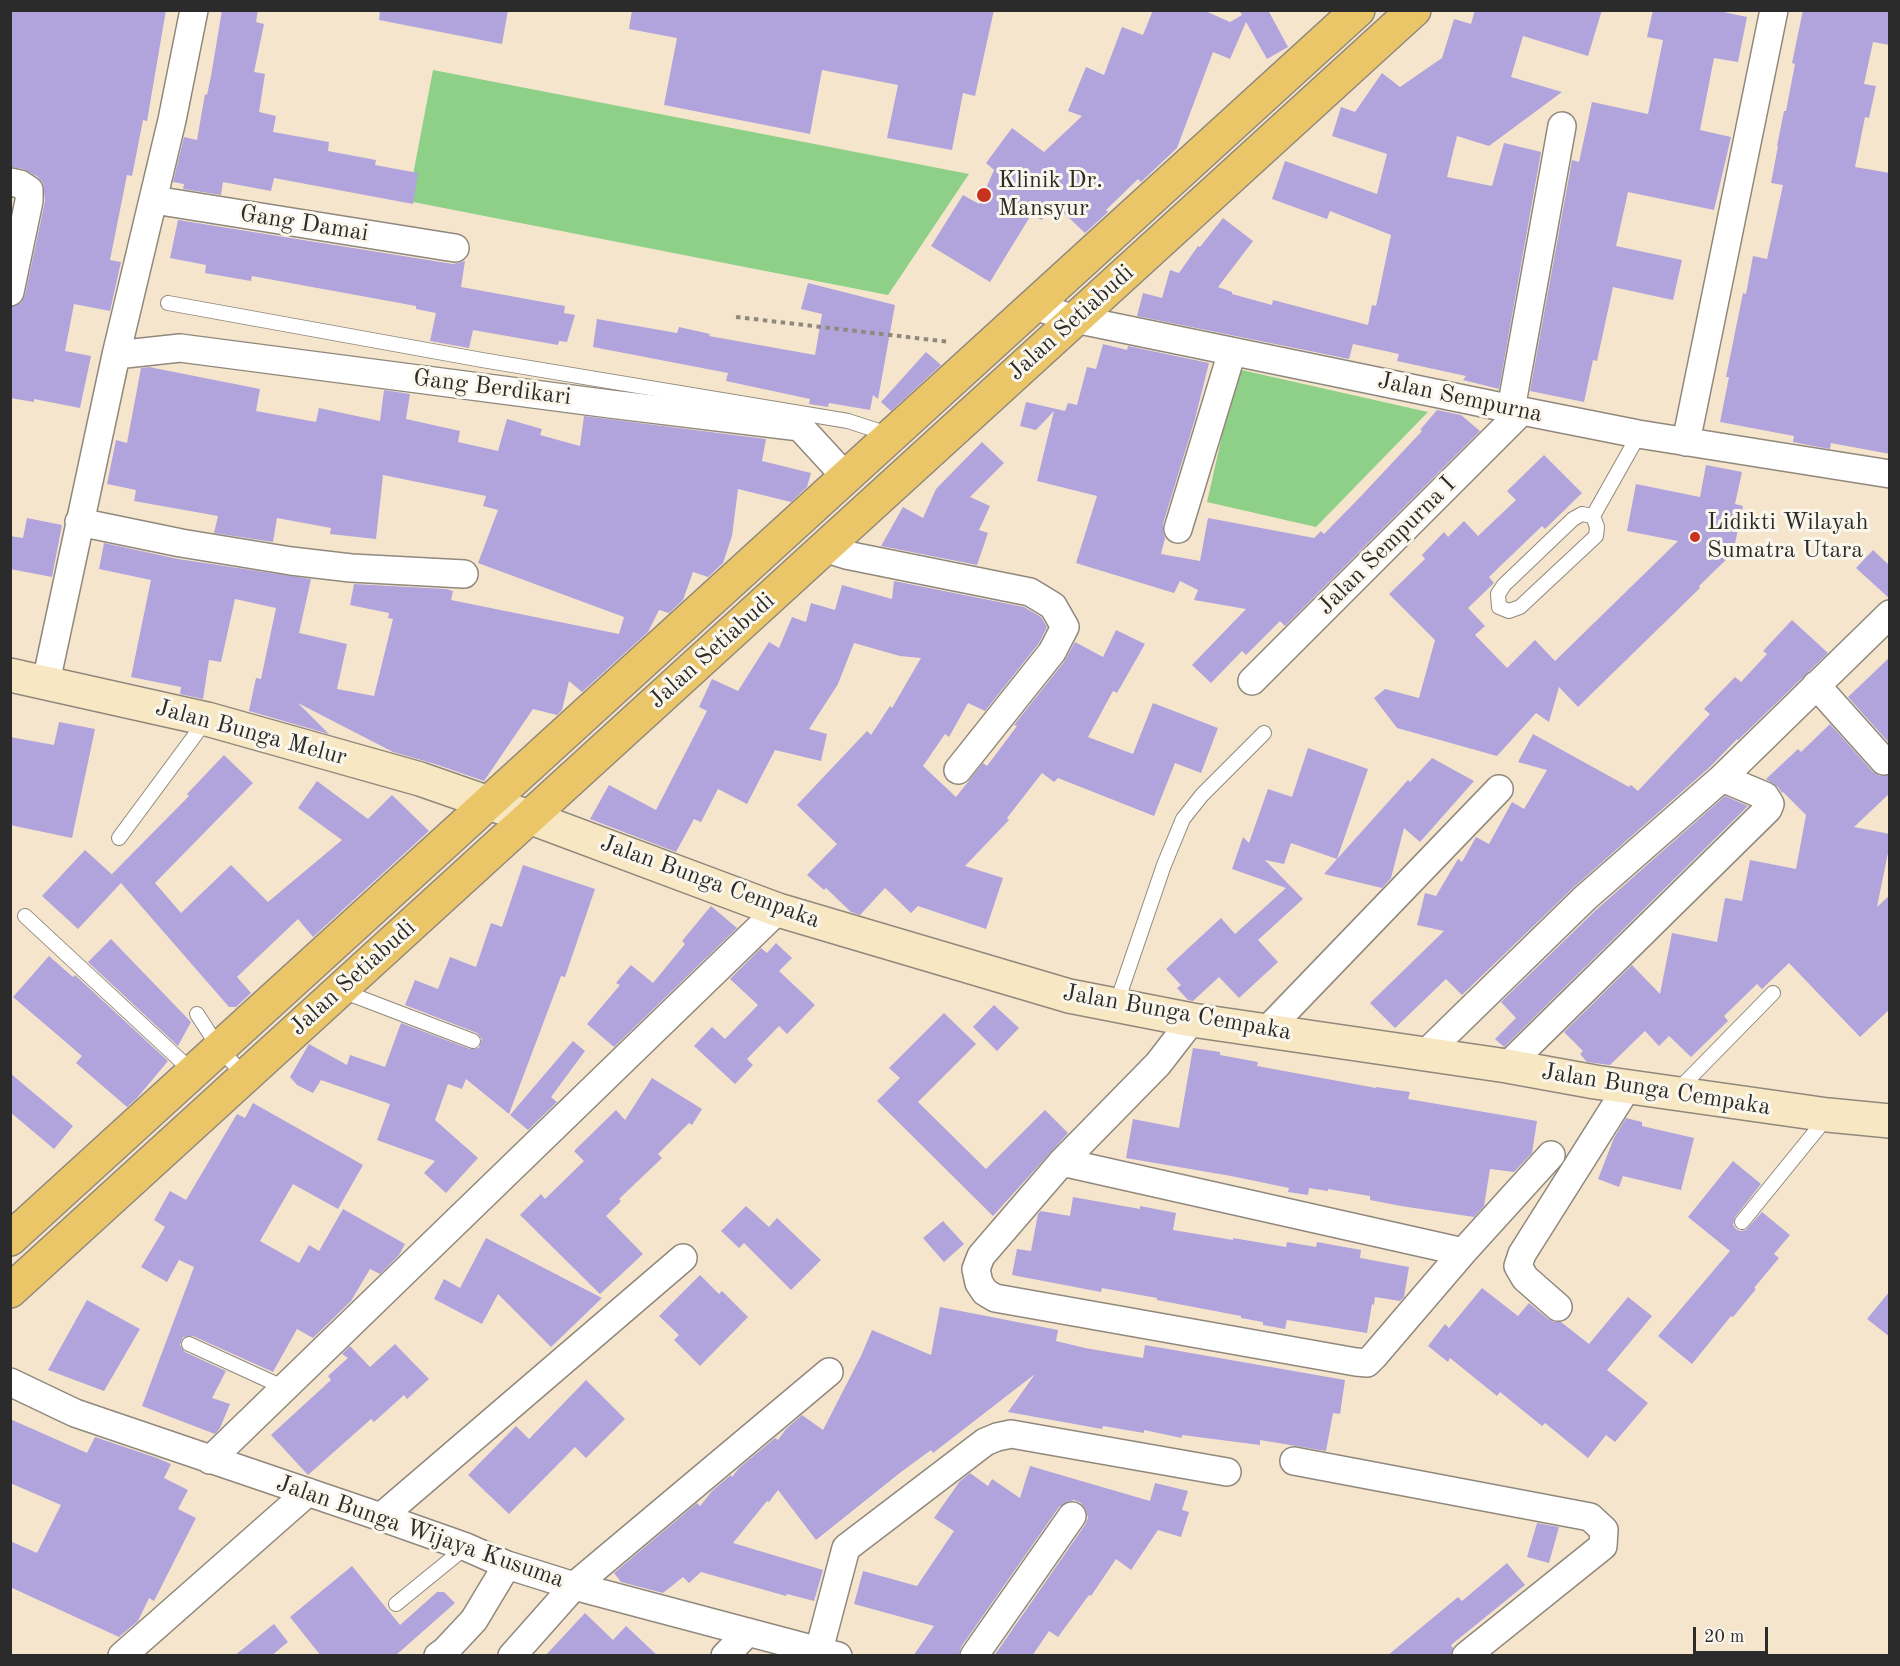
<!DOCTYPE html>
<style>
body{margin:0}
#map{position:relative;width:1900px;height:1666px;overflow:hidden;background:#f5e5cd;font-family:"Old Standard TT",serif}
canvas{display:block}
.frame{position:absolute;inset:0;border:12px solid #2b2b2b;pointer-events:none}
.scale{position:absolute;left:1693px;top:1627px;width:75px;height:27px;box-sizing:border-box;border:3px solid #2b2b2b;border-top:0;padding-left:8px;font-size:18px;line-height:21px;white-space:nowrap;color:#2b2b2b;-webkit-text-stroke:4px #fbf7ec;paint-order:stroke}
</style>
<div id="map">
<canvas width="1900" height="1666"></canvas>
<div class="frame"></div>
<div class="scale">20 m</div>
</div>
<script>
const ctx = document.querySelector('canvas').getContext('2d');
ctx.lineJoin = 'round';
function paint(path, color) { ctx.fillStyle = color; ctx.fill(path, 'evenodd'); }
const toPath = rows => new Path2D(rows.map(r => 'M' + r).join(''));
function trace(path, color, width, dash) { ctx.strokeStyle = color; ctx.lineWidth = width; ctx.lineCap = dash ? 'butt' : 'round'; ctx.setLineDash(dash || []); ctx.stroke(path); }
function label(font, color, halo, rows, align = 'center') {
  ctx.font = font + ' "Old Standard TT",serif'; ctx.lineWidth = 6; ctx.setLineDash([]); ctx.textBaseline = 'middle'; ctx.strokeStyle = halo; ctx.fillStyle = color; for (const [text, x, y, turn = 0] of rows) {
    ctx.save(); ctx.translate(x, y); ctx.rotate((+turn || 0) * Math.PI / 180); ctx.textAlign = isNaN(turn) ? turn : align; if (halo) ctx.strokeText(text, 0, 0); ctx.fillText(text, 0, 0); ctx.restore();
  }
}
const green = toPath([
 [433,70,969,174,888,295,408,201],
 [1237,369,1428,412,1316,527,1207,502]
]);
const building = toPath([
 [10,10,166,10,147,121,143,120,132,176,127,175,110,260,121,262,110,311,74,304,65,351,91,356,80,408,34,399,34,402,10,398,10,307,21,303,25,295,45,201,43,183,38,177,24,169,10,167],
 [222,10,258,10,256,22,264,24,254,72,265,74,259,112,276,116,273,132,329,142,328,151,376,160,375,165,418,173,413,204,274,178,271,191,223,182,221,195,183,189,184,184,173,182,184,137,197,140,205,94,207,95,211,76],
 [380,10,508,10,502,44,379,20],
 [632,10,994,10,975,96,963,93,952,150,887,138,898,85,822,70,810,134,664,105,677,38,629,29],
 [1153,10,1203,10,1230,22,1242,15,1239,10,1268,10,1288,47,1267,59,1246,22,1230,59,1213,52,1177,148,1141,182,1138,179,1106,210,1108,212,1085,233,1051,201,1042,220,1031,215,990,282,931,246,963,195,979,204,994,170,986,163,1012,128,1044,152,1082,116,1068,111,1086,67,1104,75,1122,27,1143,35],
 [1475,10,1602,10,1588,56,1523,36,1511,77,1562,92,1489,146,1457,136,1447,177,1492,186,1504,143,1541,152,1499,389,1463,380,1466,376,1397,361,1399,354,1353,344,1349,359,1137,316,1143,293,1162,298,1170,270,1179,273,1198,246,1200,247,1223,218,1253,241,1218,287,1232,292,1232,294,1272,305,1273,300,1368,325,1372,305,1376,306,1391,235,1330,211,1327,219,1272,199,1285,161,1377,194,1387,154,1332,136,1341,107,1355,112,1382,73,1400,87,1442,58,1454,19,1471,24],
 [1653,10,1714,10,1747,17,1738,62,1714,58,1700,130,1731,137,1714,210,1628,192,1616,246,1682,260,1673,300,1613,287,1597,361,1593,360,1584,402,1530,391,1572,160,1579,162,1592,102,1648,114,1663,40,1647,37],
 [1803,10,1890,10,1890,45,1873,42,1864,84,1876,86,1869,118,1865,117,1855,167,1890,173,1890,454,1831,443,1830,449,1813,446,1793,442,1794,436,1720,422,1729,377,1726,377,1743,293,1746,294,1753,256,1767,259,1783,185,1771,183,1778,146,1777,146,1784,111,1786,111,1795,64,1792,63],
 [178,220,453,264,465,261,461,287,565,306,564,313,575,315,567,342,559,341,558,345,473,330,469,348,430,341,436,313,416,309,416,306,252,276,251,281,205,273,206,265,170,258],
 [808,283,895,305,878,399,873,395,870,410,829,403,828,407,809,404,810,399,726,381,728,373,593,347,597,319,677,333,679,327,710,334,709,336,815,355,822,314,801,309],
 [1103,344,1127,350,1128,346,1209,363,1195,419,1163,524,1163,532,1165,538,1161,554,1200,561,1208,518,1314,538,1321,531,1324,534,1363,494,1422,431,1420,430,1437,410,1461,415,1480,431,1285,626,1280,621,1246,655,1242,651,1211,683,1192,665,1246,609,1194,600,1198,590,1180,581,1174,593,1076,563,1097,496,1037,481,1054,411,1036,430,1020,426,1026,402,1065,411,1068,403,1077,405,1087,367,1096,369],
 [926,352,941,365,891,411,881,402],
 [149,367,260,389,256,411,316,422,319,408,380,421,384,390,410,394,406,419,460,431,458,442,498,451,507,419,542,429,540,435,580,446,584,416,766,439,762,461,811,473,807,487,791,502,738,489,732,536,723,563,708,577,693,572,683,600,669,613,659,610,648,632,582,692,569,681,562,710,557,715,533,709,484,781,435,764,393,752,298,703,329,734,249,711,256,678,261,679,276,608,235,599,221,662,209,660,203,699,180,694,181,687,131,677,151,580,99,569,104,543,178,559,311,579,299,633,347,644,337,689,374,696,393,619,388,618,389,613,350,605,354,584,446,589,453,591,451,600,619,634,624,617,478,563,498,510,483,506,486,496,383,475,376,539,330,534,331,528,277,518,273,542,214,533,218,516,134,501,136,490,107,484,116,440,127,443,141,368],
 [982,442,1004,463,970,497,990,506,979,530,988,533,977,565,881,546,903,507,923,518,936,489],
 [1544,455,1582,493,1545,529,1542,526,1489,577,1494,583,1468,608,1485,626,1475,635,1507,668,1535,640,1555,661,1678,541,1627,531,1636,484,1700,497,1706,465,1742,472,1735,504,1743,506,1733,553,1699,586,1700,588,1578,707,1559,687,1549,722,1536,713,1497,756,1397,728,1374,698,1385,689,1419,698,1435,640,1389,594,1425,559,1422,555,1444,532,1448,537,1464,521,1478,536,1516,500,1507,491],
 [27,518,62,525,52,577,10,569,10,536,23,538],
 [1873,550,1890,566,1890,599,1856,568],
 [894,581,1024,607,1041,617,1047,627,1039,643,985,711,968,703,949,737,945,734,923,766,956,797,983,763,987,766,1017,726,1014,725,1064,662,1075,642,1103,657,1116,630,1145,644,1117,693,1113,691,1088,737,1133,754,1153,703,1218,728,1201,773,1175,763,1154,816,1058,778,1054,782,1042,773,1007,818,1009,820,965,866,1003,878,986,929,918,906,911,913,885,888,860,915,851,912,826,888,824,890,807,875,837,844,797,805,867,731,871,735,890,706,892,708,921,658,900,656,854,643,838,684,809,729,827,734,821,761,775,750,747,804,718,789,701,822,694,819,676,852,590,819,609,785,656,810,707,711,699,707,712,679,738,691,769,642,779,648,792,617,806,622,811,603,835,610,842,585,892,599],
 [1792,620,1828,653,1738,740,1737,739,1711,766,1575,886,1462,995,1446,979,1395,1028,1370,1003,1444,931,1417,925,1425,893,1436,896,1458,859,1462,862,1476,837,1489,844,1512,802,1524,809,1547,770,1518,762,1533,734,1629,787,1631,785,1638,791,1710,714,1704,709,1735,677,1741,682,1767,654,1763,651],
 [1890,657,1890,744,1848,697],
 [59,722,95,729,72,838,10,825,10,737,54,745],
 [1830,724,1873,772,1880,776,1890,775,1890,793,1854,827,1890,834,1890,843,1877,907,1890,895,1890,1009,1860,1037,1789,963,1762,989,1757,984,1724,1016,1728,1021,1691,1057,1669,1036,1659,1046,1645,1031,1610,1065,1587,1062,1580,1054,1583,1051,1564,1032,1632,965,1660,994,1672,933,1717,942,1725,898,1742,901,1750,860,1796,869,1806,815,1783,792,1782,793,1778,787,1766,779,1798,749,1801,752],
 [1308,748,1368,769,1337,859,1408,780,1410,782,1432,758,1474,781,1420,842,1404,828,1391,878,1382,888,1324,874,1337,859,1291,843,1284,864,1265,860,1303,899,1258,940,1278,962,1239,998,1219,977,1193,1001,1188,1000,1177,988,1181,985,1166,969,1221,918,1235,934,1286,888,1232,869,1243,837,1249,843,1268,789,1292,797],
 [224,755,253,783,155,883,181,913,231,865,268,902,342,840,298,808,317,781,368,819,392,795,429,831,313,937,298,919,237,977,251,993,236,1007,229,1007,121,883,78,929,42,896,85,850,117,879,112,874,189,796,187,794],
 [1725,796,1748,806,1504,1047,1503,1046,1495,1039,1516,1018,1501,1002,1596,910],
 [523,865,595,889,565,977,561,976,509,1114,466,1079,462,1089,448,1084,435,1120,478,1158,446,1193,424,1173,435,1161,377,1140,390,1104,321,1080,313,1093,297,1085,290,1077,309,1044,347,1065,350,1055,385,1067,401,1023,470,1049,479,1048,482,1039,477,1033,405,1005,415,980,438,989,450,957,476,967,491,923,502,927],
 [711,906,737,928,614,1047,587,1024,620,985,616,983,631,965,653,983,685,944,682,941],
 [111,939,191,1022,178,1046,88,962],
 [776,943,792,958,779,971,815,1005,787,1034,779,1026,747,1059,753,1065,735,1084,694,1046,712,1027,725,1039,758,1005,730,979,761,948,767,953],
 [49,956,73,977,75,975,168,1061,137,1098,127,1107,76,1063,82,1056,13,997],
 [994,1005,1019,1028,997,1051,973,1027],
 [944,1013,976,1044,918,1102,986,1169,1045,1110,1068,1133,993,1216,877,1101,900,1078,889,1068],
 [573,1041,585,1051,551,1097,557,1102,528,1130,510,1115],
 [1193,1048,1220,1052,1220,1055,1258,1062,1257,1066,1376,1088,1376,1087,1410,1092,1408,1099,1537,1121,1532,1153,1514,1172,1490,1169,1484,1206,1474,1217,1401,1206,1370,1200,1370,1196,1328,1189,1328,1191,1309,1188,1308,1195,1288,1192,1289,1188,1231,1176,1126,1158,1133,1119,1179,1128],
 [10,1073,73,1126,54,1149,10,1112],
 [652,1078,702,1109,692,1125,689,1123,658,1154,662,1158,619,1199,621,1201,606,1216,643,1254,600,1294,520,1215,541,1194,545,1199,584,1161,574,1151,616,1110,625,1120],
 [253,1103,363,1165,338,1209,293,1184,260,1241,299,1263,309,1245,319,1251,343,1209,405,1244,399,1255,380,1274,370,1269,351,1301,313,1338,297,1329,273,1372,193,1336,183,1337,180,1345,185,1352,226,1371,212,1398,230,1404,220,1428,215,1434,142,1406,194,1267,179,1260,167,1282,141,1267,165,1227,154,1220,170,1191,186,1200,237,1114,245,1118],
 [1626,1118,1642,1122,1642,1126,1694,1138,1681,1190,1623,1176,1619,1187,1598,1179,1614,1138],
 [1733,1161,1761,1184,1735,1217,1733,1225,1736,1229,1740,1231,1746,1230,1762,1212,1790,1235,1774,1254,1779,1258,1754,1288,1756,1289,1733,1317,1731,1316,1692,1364,1658,1336,1730,1251,1688,1217],
 [1073,1197,1140,1209,1140,1206,1176,1213,1173,1230,1233,1240,1233,1238,1286,1247,1287,1242,1316,1247,1317,1242,1361,1250,1360,1258,1409,1267,1404,1297,1400,1301,1375,1297,1374,1305,1372,1304,1367,1333,1287,1320,1285,1329,1263,1325,1263,1322,1241,1318,1241,1316,1157,1300,1157,1298,1102,1288,1101,1292,1012,1275,1017,1249,1031,1251,1038,1214,1041,1211,1070,1216],
 [746,1206,769,1227,777,1218,821,1260,791,1290,744,1243,739,1248,721,1231],
 [943,1221,964,1244,944,1262,923,1238],
 [486,1238,602,1298,551,1347,498,1294,482,1324,434,1299,444,1279,460,1288],
 [700,1275,719,1294,722,1291,748,1317,700,1366,674,1340,679,1335,659,1316],
 [1482,1288,1518,1316,1529,1303,1548,1319,1554,1322,1561,1322,1589,1344,1628,1297,1652,1316,1607,1370,1648,1403,1615,1442,1606,1435,1588,1458,1545,1423,1542,1426,1500,1392,1497,1396,1450,1358,1448,1362,1428,1346,1445,1324,1449,1328],
 [1890,1291,1890,1337,1867,1319],
 [87,1300,140,1329,104,1391,48,1370],
 [940,1307,1058,1330,1056,1341,1085,1348,1143,1358,1145,1345,1345,1380,1340,1414,1333,1413,1326,1451,1260,1440,1260,1445,1182,1435,1182,1438,1144,1430,1144,1433,1103,1426,1102,1429,1008,1412,1035,1374,933,1453,931,1450,901,1472,816,1540,778,1490,769,1502,767,1501,733,1543,823,1570,814,1601,787,1594,786,1596,701,1572,689,1583,683,1577,663,1593,621,1582,614,1573,697,1503,700,1506,713,1490,731,1475,732,1477,739,1468,775,1438,778,1440,786,1429,802,1415,823,1430,861,1356,872,1330,931,1355],
 [395,1344,429,1379,407,1399,404,1395,374,1422,371,1419,308,1475,271,1435,331,1380,328,1376,348,1358,342,1354,350,1346,370,1367],
 [586,1380,625,1419,586,1458,575,1447,509,1514,468,1475,516,1426,529,1439],
 [10,1419,87,1453,95,1437,157,1458,171,1464,164,1478,188,1490,178,1509,196,1518,154,1601,149,1598,138,1621,119,1637,10,1587,10,1541,37,1553,61,1505,10,1483],
 [1030,1466,1150,1501,1155,1483,1188,1491,1182,1510,1189,1512,1181,1537,1158,1530,1131,1570,1116,1559,1091,1596,1089,1595,1058,1637,1049,1631,1032,1656,994,1656,1085,1525,1088,1518,1086,1510,1081,1503,1074,1500,1066,1502,1059,1507,961,1647,958,1656,913,1656,934,1626,854,1604,863,1571,917,1586,954,1531,934,1518,960,1481,970,1473,988,1486,992,1479,1020,1498],
 [1537,1523,1559,1527,1549,1563,1527,1557],
 [1507,1563,1525,1585,1451,1645,1453,1648,1451,1656,1387,1656,1458,1597,1462,1601],
 [352,1566,400,1625,437,1592,444,1592,455,1603,395,1656,321,1656,290,1617],
 [585,1613,613,1640,626,1626,658,1656,545,1656],
 [274,1624,288,1642,271,1656,234,1656]
]);
const path = toPath([
 [736,317,950,342]
]);
const lane = toPath([
 [168,303,482,360,848,421,891,435],
 [1582,514,1593,516,1597,527,1596,536,1520,607,1509,611,1499,607,1498,594,1504,585,1573,519,1582,514],
 [1593,516,1633,445,1638,434],
 [119,838,207,719],
 [25,916,193,1072],
 [342,991,473,1041],
 [1116,1005,1164,865,1183,819,1202,795,1264,733],
 [197,1014,219,1048,245,1076],
 [1678,1090,1773,993],
 [1742,1222,1828,1116],
 [189,1344,285,1388],
 [396,1604,466,1547]
]);
const street = toPath([
 [10,182,20,184,29,190,29,201,10,292],
 [154,200,455,248],
 [1034,306,1075,319,1522,411,1638,434,1890,474],
 [116,355,180,348,610,404,800,427,846,477],
 [1511,409,1562,126],
 [1686,442,1774,10],
 [79,522,181,543,291,561,351,568,464,574],
 [1178,529,1232,352],
 [824,548,846,555,1030,592,1053,606,1065,627,1052,652,958,770],
 [1252,681,1522,411],
 [46,682,116,355,172,120,194,10],
 [1816,685,1884,761],
 [1267,1030,1499,789],
 [1425,1054,1585,898,1722,778,1890,614],
 [1507,1066,1768,809,1770,804,1765,796,1722,778],
 [1062,1162,1463,1252,1374,1356,1367,1363,1356,1362,995,1298,985,1292,979,1283,976,1269,981,1256,1062,1162,1158,1064,1192,1020],
 [1463,1252,1551,1155],
 [1558,1307,1525,1278,1518,1266,1522,1254,1628,1086],
 [10,1382,75,1413,381,1517,466,1547,507,1565,574,1586,838,1656],
 [210,1460,778,910],
 [1294,1461,1590,1517,1604,1530,1603,1546,1466,1656],
 [381,1517,683,1258],
 [819,1650,846,1548,985,1442,997,1437,1011,1434,1227,1472],
 [122,1656,308,1492],
 [438,1656,445,1651,474,1620,507,1565],
 [512,1656,574,1586,829,1372],
 [725,1656,748,1632],
 [974,1656,1072,1516]
]);
const secondary = toPath([
 [10,675,207,719,420,779,529,817,778,910,1069,996,1192,1020,1507,1066,1595,1082,1828,1115,1890,1121]
]);
const primary = toPath([
 [10,1239,1358,10],
 [10,1291,1414,10]
]);
const markers = [
 [984,195,8,"#c8321e"],
 [1695,537,6,"#c8321e"]
];
const poiNames = [
 ["Klinik Dr.",998,181],
 ["Mansyur",998,209],
 ["Lidikti Wilayah",1707,523],
 ["Sumatra Utara",1707,551]
];
const streetNames = [
 ["Gang Damai",304,224,9],
 ["Jalan Setiabudi",1071,323,-42],
 ["Gang Berdikari",492,388,7],
 ["Jalan Sempurna",1460,398,12],
 ["Jalan Sempurna I",1387,546,-45],
 ["Jalan Setiabudi",712,651,-42],
 ["Jalan Bunga Melur",251,733,15],
 ["Jalan Bunga Cempaka",710,882,20],
 ["Jalan Setiabudi",353,978,-42],
 ["Jalan Bunga Cempaka",1177,1013,10],
 ["Jalan Bunga Cempaka",1656,1090,9],
 ["Jalan Bunga Wijaya Kusuma",420,1532,19]
];
paint(green, '#8ed088');
paint(building, '#b1a4dd');
trace(lane, '#90887c', 16);
trace(street, '#90887c', 30);
trace(secondary, '#90887c', 36);
trace(primary, '#90887c', 36);
trace(path, '#90887c', 4, [4.5, 4.5]);
trace(lane, '#fff', 14);
trace(street, '#fff', 27);
trace(secondary, '#f7e8c3', 33);
trace(primary, '#ebc669', 33);
for (const [x, y, r, color] of markers) { const dot = new Path2D(); dot.arc(x, y, r, 0, 2 * Math.PI); ctx.fillStyle = color; ctx.fill(dot); trace(dot, '#fbf7ec', 2); }
label('24px', '#2b2b2b', '#fbf7ec', poiNames, 'left');
label('24px', '#2b2b2b', '#fbf7ec', streetNames);
</script>
